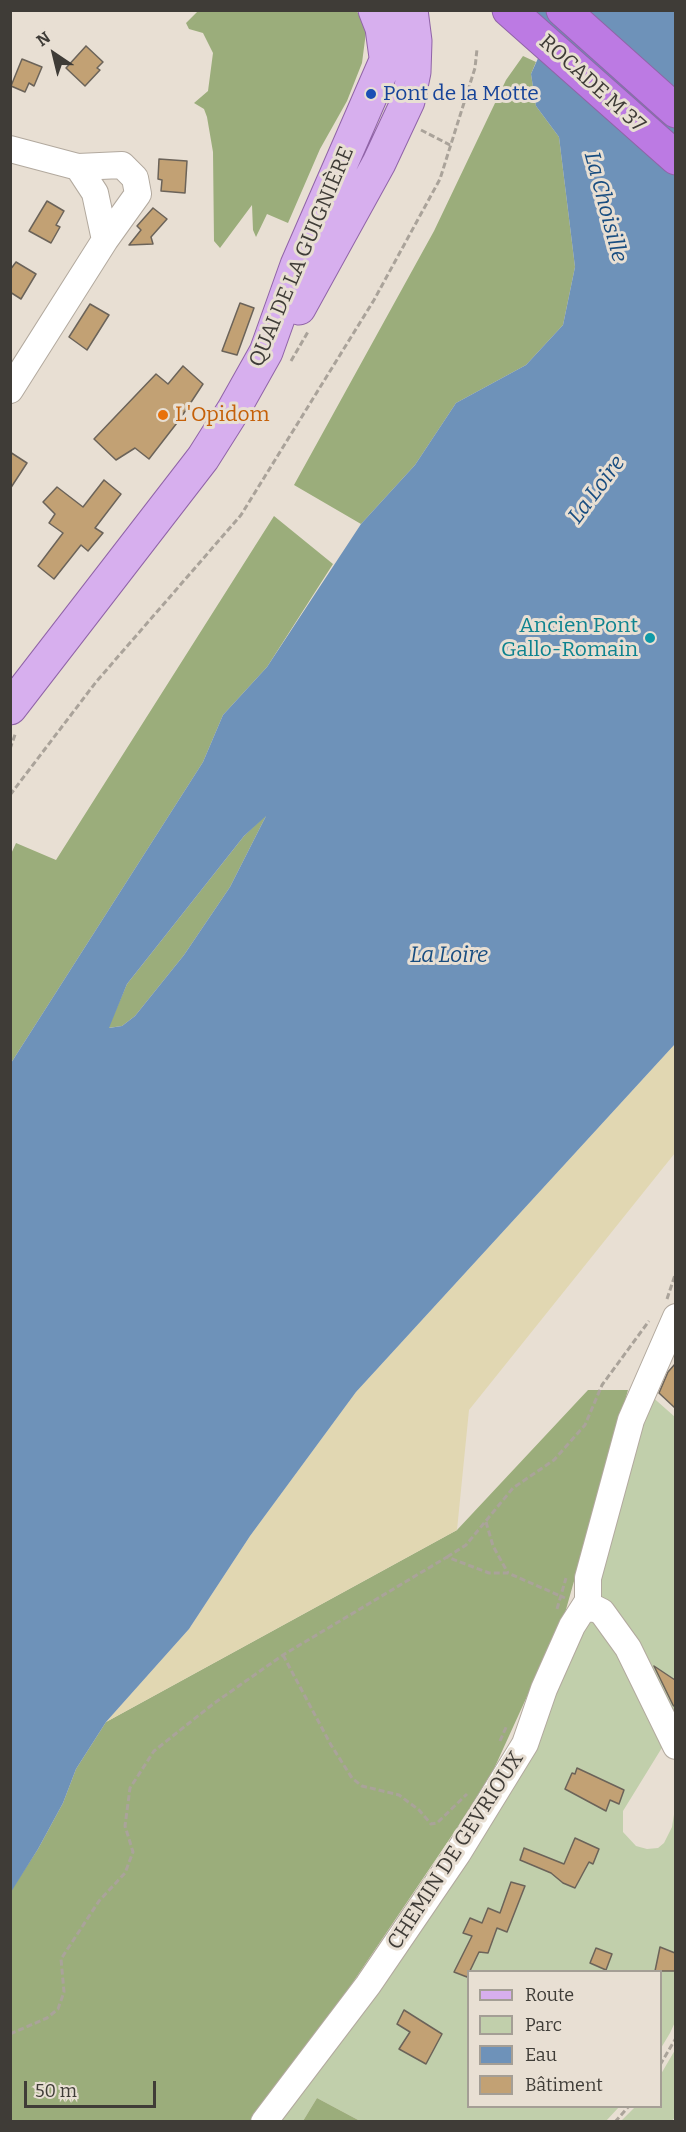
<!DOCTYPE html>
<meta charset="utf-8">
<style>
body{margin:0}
#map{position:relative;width:686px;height:2132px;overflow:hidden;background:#e8dfd3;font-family:Bitter,serif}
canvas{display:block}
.frame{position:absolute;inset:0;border:12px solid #3f3c37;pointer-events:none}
.legend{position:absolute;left:467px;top:1970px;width:195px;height:138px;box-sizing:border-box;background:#e8dfd3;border:2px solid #a49e95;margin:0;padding:8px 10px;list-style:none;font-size:18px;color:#3f3c37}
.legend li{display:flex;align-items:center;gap:12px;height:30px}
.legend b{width:30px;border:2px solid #a49e95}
.north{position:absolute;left:24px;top:24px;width:60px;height:60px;-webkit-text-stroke:4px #e8dfd3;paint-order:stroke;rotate:325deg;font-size:16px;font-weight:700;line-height:24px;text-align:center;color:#3f3c37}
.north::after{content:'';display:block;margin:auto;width:21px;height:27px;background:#3f3c37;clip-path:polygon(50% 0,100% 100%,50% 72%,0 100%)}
.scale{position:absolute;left:24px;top:2081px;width:132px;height:27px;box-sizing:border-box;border:3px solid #3f3c37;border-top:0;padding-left:8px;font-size:18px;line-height:21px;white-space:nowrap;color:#3f3c37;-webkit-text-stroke:4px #e8dfd3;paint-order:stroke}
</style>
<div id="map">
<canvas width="686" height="2132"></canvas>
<div class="frame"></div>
<ul class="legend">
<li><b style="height:8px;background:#d7afee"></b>Route</li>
<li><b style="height:16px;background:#c1cfab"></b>Parc</li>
<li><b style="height:16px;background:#6e92b9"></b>Eau</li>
<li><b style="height:16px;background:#c2a174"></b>Bâtiment</li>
</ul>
<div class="north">N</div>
<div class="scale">50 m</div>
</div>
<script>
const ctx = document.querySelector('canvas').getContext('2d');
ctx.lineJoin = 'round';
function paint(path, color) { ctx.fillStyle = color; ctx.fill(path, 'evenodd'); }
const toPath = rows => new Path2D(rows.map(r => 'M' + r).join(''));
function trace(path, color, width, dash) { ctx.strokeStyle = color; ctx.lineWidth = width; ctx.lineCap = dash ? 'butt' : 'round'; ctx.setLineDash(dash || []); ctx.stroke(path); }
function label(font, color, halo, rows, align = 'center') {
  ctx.font = font + ' Bitter,serif'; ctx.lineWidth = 6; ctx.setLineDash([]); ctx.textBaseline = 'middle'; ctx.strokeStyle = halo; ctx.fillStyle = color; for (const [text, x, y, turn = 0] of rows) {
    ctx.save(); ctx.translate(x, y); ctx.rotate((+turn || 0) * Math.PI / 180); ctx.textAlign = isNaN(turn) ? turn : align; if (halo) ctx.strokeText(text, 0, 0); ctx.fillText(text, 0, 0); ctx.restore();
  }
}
const green = toPath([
 [649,1394,675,1417,675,1724,605,1607,598,1587],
 [596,1619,602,1623,663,1746,623,1811,623,1832,636,1846,647,1849,658,1848,664,1843,672,1827,675,1808,676,2020,670,2033,661,2048,660,1972,468,1972,468,2106,619,2107,606,2121,360,2121,317,2098,303,2121,272,2122,360,2004,576,1632],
 [675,2050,675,2117,672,2121,621,2121,635,2107,660,2106,661,2074]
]);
const forest = toPath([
 [198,11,357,11,366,32,362,63,347,101,320,149,288,223,267,214,256,237,253,230,252,205,220,248,214,241,213,152,207,117,204,109,194,103,208,91,213,53,203,33,189,29,186,23],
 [523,56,536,62,531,74,536,106,559,137,575,267,563,325,526,365,456,403,415,465,361,524,294,485,434,231,506,80],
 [274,516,333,564,267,667,223,715,203,762,11,1063,11,854,16,843,56,860],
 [267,814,230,887,184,955,135,1016,122,1026,108,1028,127,984,244,836],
 [588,1390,628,1390,565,1613,488,1782,345,1994,251,2121,11,2121,10,1892,38,1849,63,1803,76,1769,106,1722,457,1530],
 [317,2098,360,2121,303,2121]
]);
const sand = toPath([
 [675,1044,675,1153,469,1410,457,1530,106,1722,189,1629,250,1536,356,1392]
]);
const water = toPath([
 [532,11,675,11,675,1044,356,1392,250,1536,189,1629,106,1722,76,1769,63,1803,38,1849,11,1892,11,1063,203,762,223,715,267,667,361,524,415,465,456,403,526,365,563,325,575,267,559,137,536,106,531,74,543,47],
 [266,816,230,887,184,955,135,1016,122,1026,109,1028,127,984,244,836]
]);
const building = toPath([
 [86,46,103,62,97,68,100,70,85,86,66,68,86,46],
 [22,59,42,67,34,86,29,83,25,92,11,86,22,59],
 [159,159,187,161,185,193,161,191,162,180,158,179,159,159],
 [47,201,64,211,56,225,60,227,51,243,29,231,47,201],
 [153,208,167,219,151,237,153,244,129,245,141,230,137,226,153,208],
 [16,262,36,274,21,299,10,292,10,270,16,262],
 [240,303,254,308,237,355,222,351,240,303],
 [90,304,109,315,87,350,69,337,90,304],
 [183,366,203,384,180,419,149,459,135,448,116,460,94,439,156,374,168,384,183,366],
 [10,452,27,463,10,489,10,452],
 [104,480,121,494,95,528,103,533,88,551,81,545,54,579,38,566,63,533,49,523,55,514,43,502,57,487,83,507,104,480],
 [675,1364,675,1408,659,1393,668,1372,675,1364],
 [654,1666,675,1680,675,1707,673,1705,654,1666],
 [577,1768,624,1790,619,1804,610,1800,606,1811,565,1789,572,1773,575,1774,577,1768],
 [575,1838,599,1849,593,1864,589,1862,575,1888,563,1883,551,1873,520,1860,524,1848,564,1864,575,1838],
 [511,1882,525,1886,507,1932,497,1928,488,1953,479,1952,467,1977,454,1972,472,1936,463,1933,470,1918,482,1923,488,1908,500,1913,511,1882],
 [660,1947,675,1953,675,1971,655,1971,660,1947],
 [596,1948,612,1954,606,1970,590,1963,596,1948],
 [404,2010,442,2034,426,2064,399,2049,410,2032,397,2024,404,2010]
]);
const path = toPath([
 [421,130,450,145],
 [291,361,309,330],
 [10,749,16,732],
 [10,795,96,682,241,515,374,300,440,179,475,68,477,49],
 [667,1299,676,1272],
 [486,1522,493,1546,508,1573],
 [447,1557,466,1545,513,1488,554,1460,585,1425,602,1385,649,1321],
 [557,1609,566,1578],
 [283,1655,331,1745,352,1778,362,1786,399,1795,419,1810,431,1824,437,1823,467,1794],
 [500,1741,507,1725],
 [10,2034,47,2018,58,2009,64,1992,61,1959,99,1901,125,1873,133,1852,125,1826,130,1788,154,1751,213,1704,283,1655,447,1557,489,1573,508,1573,565,1598],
 [660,2065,676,2038],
 [615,2122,629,2106]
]);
const minor = toPath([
 [10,149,78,167,95,193,105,240,10,390],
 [78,167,122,165,135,178,138,194,105,240],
 [583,1610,594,1608,602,1612,628,1648,676,1746],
 [264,2122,368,1985,458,1853,525,1744,544,1689,572,1626,588,1601,588,1578,631,1420,676,1317]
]);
const major = toPath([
 [375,10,382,28,386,57],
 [299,308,379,163,408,101,414,72,415,41,411,10],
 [10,708,203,458,234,409,266,352,297,265,408,10]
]);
const highway = toPath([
 [509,10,676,158],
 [563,10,676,111]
]);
const markers = [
 [371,94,6,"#1a4fb4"],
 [163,415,6,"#e8710a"],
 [650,638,6,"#0f9aa8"]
];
const streetNames = [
 ["ROCADE M 37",592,84,42],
 ["QUAI DE LA GUIGNIÈRE",302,257,-67],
 ["CHEMIN DE GEVRIOUX",456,1851,-57]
];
const transitNames = [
 ["Pont de la Motte",383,94]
];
const foodNames = [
 ["L'Opidom",175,415]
];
const cultureNames = [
 ["Ancien Pont",638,626],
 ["Gallo-Romain",638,650]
];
const waterNames = [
 ["La Choisille",605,207,75],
 ["La Loire",597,490,-53],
 ["La Loire",449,956]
];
paint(green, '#c1cfab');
paint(forest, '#9bad7b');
paint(sand, '#e1d7b2');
paint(water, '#6e92b9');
paint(building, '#c2a174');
trace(building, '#6b6359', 1.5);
trace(minor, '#b2a99e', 28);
trace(major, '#9064a7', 35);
trace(highway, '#9064a7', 35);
trace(path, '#aaa39a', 3, [6, 3]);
trace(minor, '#fff', 26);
trace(major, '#d7afee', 33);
trace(highway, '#bc7ae3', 33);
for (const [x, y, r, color] of markers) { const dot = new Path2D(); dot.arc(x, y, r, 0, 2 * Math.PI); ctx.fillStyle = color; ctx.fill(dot); trace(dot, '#e8dfd3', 2); }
label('21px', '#3f3c37', '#e8dfd3', streetNames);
label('21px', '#164399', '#e8dfd3', transitNames, 'left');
label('21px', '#c56008', '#e8dfd3', foodNames, 'left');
label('21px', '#0d838f', '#e8dfd3', cultureNames, 'right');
label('italic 22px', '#184d80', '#e8dfd3', waterNames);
</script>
